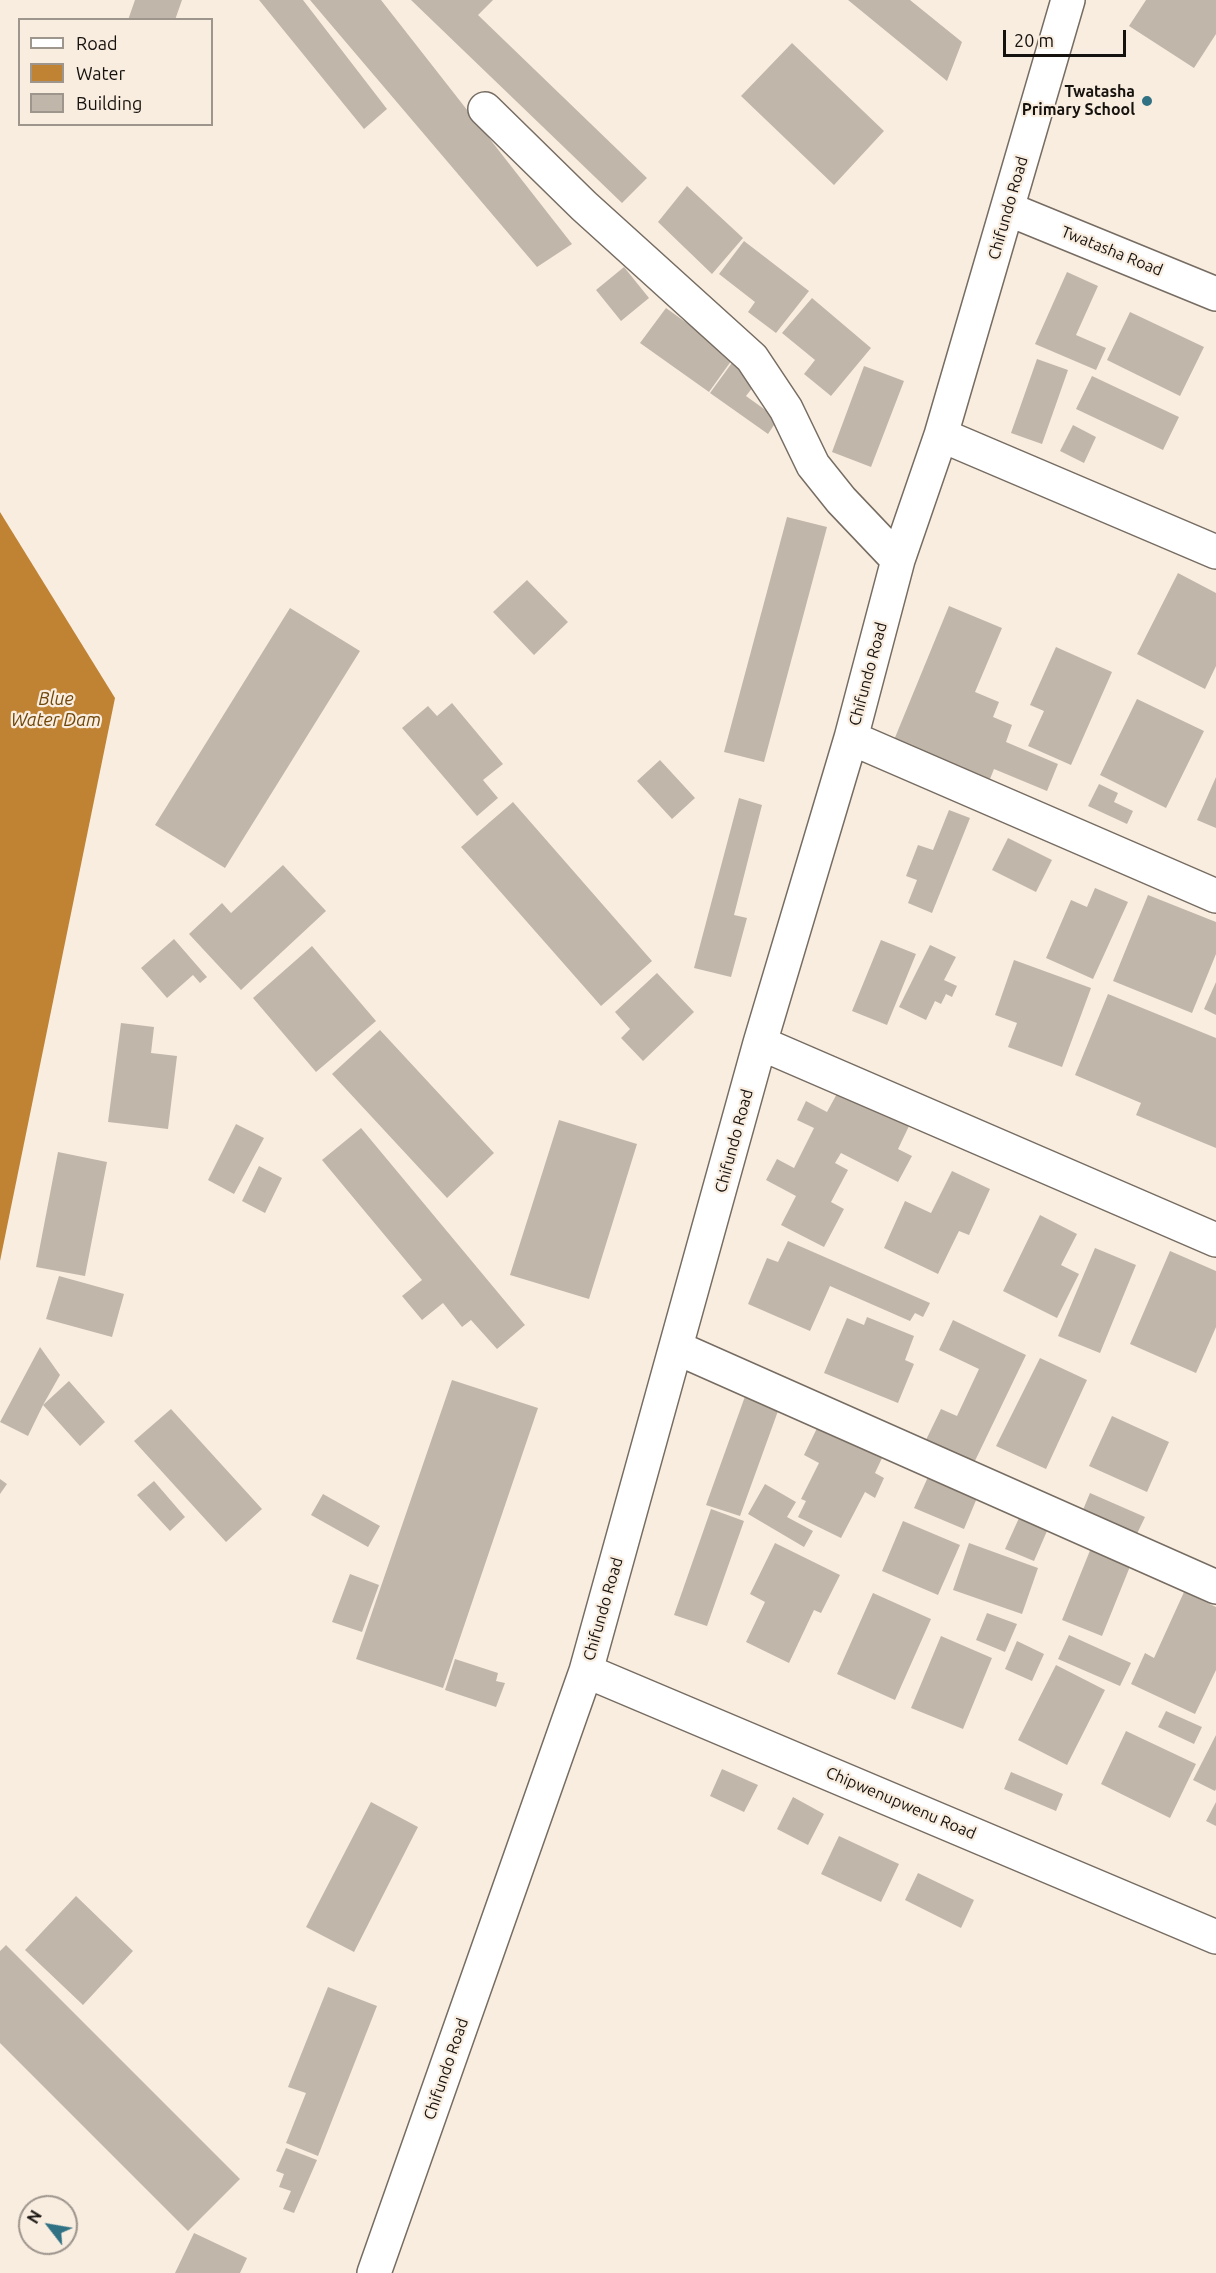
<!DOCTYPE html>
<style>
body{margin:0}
#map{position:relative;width:1216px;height:2273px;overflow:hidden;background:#f9ede0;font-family:Ubuntu,sans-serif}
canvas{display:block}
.legend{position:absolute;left:18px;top:18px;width:195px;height:108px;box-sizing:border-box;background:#f9ede0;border:2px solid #9e958c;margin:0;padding:8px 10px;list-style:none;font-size:18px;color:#16120e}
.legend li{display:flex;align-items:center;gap:12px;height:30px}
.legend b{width:30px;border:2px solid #9e958c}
.north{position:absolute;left:18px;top:2195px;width:60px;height:60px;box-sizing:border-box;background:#f9ede0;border:2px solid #9e958c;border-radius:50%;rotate:301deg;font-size:16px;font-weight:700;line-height:24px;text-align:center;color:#16120e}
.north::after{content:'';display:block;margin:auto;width:21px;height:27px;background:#307184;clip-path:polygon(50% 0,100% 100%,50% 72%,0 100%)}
.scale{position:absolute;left:1003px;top:30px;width:123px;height:27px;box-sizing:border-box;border:3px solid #16120e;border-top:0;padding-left:8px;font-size:18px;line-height:21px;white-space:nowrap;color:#16120e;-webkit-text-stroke:4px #f9ede0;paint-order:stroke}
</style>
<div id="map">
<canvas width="1216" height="2273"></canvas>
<ul class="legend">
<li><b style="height:8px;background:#fff"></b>Road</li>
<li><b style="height:16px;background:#c08334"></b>Water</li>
<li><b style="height:16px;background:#c1b6aa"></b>Building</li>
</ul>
<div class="north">N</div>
<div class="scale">20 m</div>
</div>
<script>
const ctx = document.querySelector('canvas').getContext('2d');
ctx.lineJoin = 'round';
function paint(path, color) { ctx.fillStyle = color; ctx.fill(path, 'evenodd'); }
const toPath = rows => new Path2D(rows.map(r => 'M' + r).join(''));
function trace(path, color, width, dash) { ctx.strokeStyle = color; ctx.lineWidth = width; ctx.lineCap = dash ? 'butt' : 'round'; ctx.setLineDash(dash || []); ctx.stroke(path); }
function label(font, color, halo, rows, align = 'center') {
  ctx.font = font + ' Ubuntu,sans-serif'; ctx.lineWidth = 4.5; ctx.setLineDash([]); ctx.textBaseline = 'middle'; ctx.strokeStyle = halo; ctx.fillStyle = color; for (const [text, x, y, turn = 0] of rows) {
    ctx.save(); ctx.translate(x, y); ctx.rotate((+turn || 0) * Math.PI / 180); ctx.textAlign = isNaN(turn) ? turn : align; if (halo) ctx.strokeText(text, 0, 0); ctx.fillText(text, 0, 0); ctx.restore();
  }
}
const water = toPath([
 [0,512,115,698,0,1261]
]);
const building = toPath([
 [135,0,182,0,175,20,128,20],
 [259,0,303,0,387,109,364,129],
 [310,0,381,0,572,244,537,267],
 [411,0,493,0,478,15,647,178,622,203],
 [848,0,910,0,962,42,947,81],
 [1146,0,1216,0,1216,34,1194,68,1129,26],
 [792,43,884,131,834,185,741,96],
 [687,186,743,238,712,274,658,222],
 [744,241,809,291,776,333,748,312,755,302,719,274],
 [624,267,649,298,621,321,596,290],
 [1067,272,1098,286,1076,335,1106,348,1096,370,1035,344],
 [812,298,871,348,831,396,804,374,815,360,782,333],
 [666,308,734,357,709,392,640,343],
 [1130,312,1204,347,1180,396,1107,360],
 [1037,359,1068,370,1042,444,1011,433],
 [734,360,760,378,746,396,778,419,768,434,710,393],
 [864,366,904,381,871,467,832,452],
 [1092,376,1179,417,1163,450,1076,409],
 [1073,425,1096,437,1084,463,1060,451],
 [787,517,827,527,764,762,724,752],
 [1178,573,1216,593,1216,666,1205,689,1137,654],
 [527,580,568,622,534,655,493,612],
 [949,606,1002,628,975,692,999,702,993,717,1012,725,1006,742,1058,764,1047,791,994,769,990,779,894,740],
 [290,608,360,651,225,868,155,825],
 [1056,647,1112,672,1071,765,1028,746,1044,711,1030,705],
 [1137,699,1204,731,1166,808,1100,775],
 [452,703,503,764,483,780,498,798,477,816,402,728,428,706,437,716],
 [660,760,695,798,672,819,637,781],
 [1216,777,1216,828,1197,820],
 [1099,784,1118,793,1114,802,1133,811,1127,824,1088,806],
 [739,798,762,805,734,915,747,918,731,977,694,968],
 [513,802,652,961,601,1006,461,847],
 [949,810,970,818,932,913,908,903,917,880,906,876,918,845,933,850],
 [1008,838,1052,860,1036,892,992,870],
 [283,865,326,911,241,990,189,934,222,903,231,913],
 [1095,888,1128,902,1093,979,1046,958,1071,900,1087,907],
 [1148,895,1216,922,1216,954,1192,1013,1113,981],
 [174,939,207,977,200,983,193,975,167,998,141,968],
 [881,940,916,954,887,1025,852,1011],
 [930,945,956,957,944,980,957,986,952,997,946,994,941,1004,935,1001,926,1020,899,1007],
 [312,946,376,1021,316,1072,253,998],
 [1014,960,1091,988,1062,1067,1008,1047,1017,1023,995,1015],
 [657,973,694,1012,643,1061,621,1038,630,1029,615,1012],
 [1216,982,1216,1015,1204,1009],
 [1108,994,1216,1038,1216,1148,1136,1115,1141,1103,1075,1075],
 [121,1023,154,1027,151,1053,177,1056,168,1129,108,1122],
 [380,1030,494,1153,447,1198,332,1074],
 [839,1090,909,1126,898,1149,912,1156,898,1182,841,1153,835,1163,848,1170,831,1202,844,1209,824,1247,781,1225,796,1196,766,1180,777,1159,794,1168,814,1128,797,1120,806,1101,827,1112],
 [559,1120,637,1144,589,1299,510,1275],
 [236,1124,264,1138,234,1194,208,1180],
 [361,1128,525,1325,497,1349,471,1320,462,1327,443,1303,422,1320,402,1296,422,1280,322,1160],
 [58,1152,107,1162,85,1276,36,1267],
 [259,1166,282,1178,265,1213,242,1201],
 [952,1171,990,1189,969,1235,959,1231,938,1274,884,1248,905,1201,931,1213],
 [1040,1215,1077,1234,1061,1265,1079,1274,1057,1318,1003,1291],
 [788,1241,930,1303,923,1317,915,1313,910,1321,830,1286,810,1331,748,1304,767,1258,778,1262],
 [1095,1248,1136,1265,1100,1353,1058,1336],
 [1170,1251,1216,1271,1216,1327,1196,1373,1130,1344],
 [59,1276,124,1294,112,1337,46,1319],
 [867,1317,914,1336,905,1360,914,1364,898,1403,824,1373,847,1318,864,1325],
 [953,1320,1026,1355,972,1467,924,1444,941,1409,957,1416,979,1369,939,1350],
 [40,1347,60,1375,43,1405,69,1381,105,1422,80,1446,43,1405,28,1436,0,1422],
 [1040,1358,1087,1380,1046,1469,996,1446],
 [452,1380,538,1408,443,1688,356,1659],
 [748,1388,782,1400,740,1516,706,1505],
 [171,1409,262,1509,226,1542,134,1441],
 [1112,1416,1169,1442,1147,1492,1089,1466],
 [819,1424,883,1456,875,1473,884,1478,875,1498,865,1492,841,1538,798,1517,806,1501,801,1499,819,1463,804,1455],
 [928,1477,977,1498,964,1529,914,1508],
 [0,1479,7,1484,0,1494],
 [154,1481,185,1517,170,1531,137,1495],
 [765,1484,796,1502,787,1517,813,1531,804,1547,748,1514],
 [1090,1493,1145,1517,1134,1540,1080,1517],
 [323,1494,380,1526,368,1547,311,1515],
 [711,1509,744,1521,707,1626,674,1615],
 [1019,1518,1047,1531,1034,1561,1005,1549],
 [903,1521,960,1545,938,1595,882,1571],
 [775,1543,840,1575,821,1613,814,1610,789,1663,746,1642,765,1602,750,1594],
 [969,1543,1038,1568,1022,1614,953,1590],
 [1091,1548,1131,1564,1102,1636,1062,1620],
 [350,1574,379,1585,362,1632,332,1622],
 [1184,1592,1216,1607,1216,1670,1195,1714,1131,1684,1145,1653,1154,1658],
 [873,1593,931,1619,895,1700,837,1674],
 [987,1613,1017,1624,1005,1652,976,1640],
 [1069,1635,1131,1663,1120,1686,1058,1659],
 [941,1636,992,1658,963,1729,911,1708],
 [1017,1641,1044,1654,1032,1681,1005,1669],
 [455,1659,498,1673,496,1681,505,1683,496,1707,445,1690],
 [1056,1665,1105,1690,1067,1765,1018,1740],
 [1166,1711,1202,1727,1194,1744,1158,1727],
 [1126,1731,1196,1764,1170,1818,1101,1784],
 [1216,1735,1216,1789,1215,1791,1193,1780],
 [722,1769,758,1785,744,1812,710,1796],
 [1011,1772,1063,1794,1056,1811,1004,1789],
 [793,1797,824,1814,808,1845,777,1829],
 [371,1802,418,1827,354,1952,306,1927],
 [1216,1802,1216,1826,1206,1821],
 [839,1836,899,1864,881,1902,821,1874],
 [918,1873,974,1900,961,1928,905,1900],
 [76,1896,133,1951,83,2005,25,1950],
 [6,1945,240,2179,188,2231,0,2043,0,1951],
 [328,1987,377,2006,318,2156,286,2143,306,2093,288,2087],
 [286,2148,317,2160,294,2213,283,2209,291,2191,279,2187,284,2174,276,2171],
 [194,2233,247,2258,240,2273,175,2273]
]);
const minor = toPath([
 [485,109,584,206,752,358,786,409,813,465,841,500,898,560],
 [1008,209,1216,294],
 [941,435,1216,552],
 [851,738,1216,896],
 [760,1043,1216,1240],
 [677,1348,1216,1587],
 [586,1671,1216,1937],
 [374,2273,586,1671,760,1043,851,738,898,560,941,435,1068,0]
]);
const markers = [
 [1147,101,6,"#307184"]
];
const poiNames = [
 ["Twatasha",1135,92],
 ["Primary School",1135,110]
];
const streetNames = [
 ["Chifundo Road",1008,208,-74],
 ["Twatasha Road",1112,251,22],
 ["Chifundo Road",868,674,-75],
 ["Chifundo Road",734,1141,-75],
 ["Chifundo Road",603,1609,-74],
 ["Chipwenupwenu Road",901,1803,23],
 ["Chifundo Road",446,2069,-71]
];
const waterNames = [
 ["Blue",56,699],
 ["Water Dam",56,720]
];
paint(water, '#c08334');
paint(building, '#c1b6aa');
trace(minor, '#766c61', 36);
trace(minor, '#fff', 33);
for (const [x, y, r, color] of markers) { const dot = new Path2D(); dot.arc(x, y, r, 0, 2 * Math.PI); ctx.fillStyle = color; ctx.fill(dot); trace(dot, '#f9ede0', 2); }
label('bold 16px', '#16120e', '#f9ede0', poiNames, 'right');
label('16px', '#16120e', '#f9ede0', streetNames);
label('italic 18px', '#704709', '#f9ede0', waterNames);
</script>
